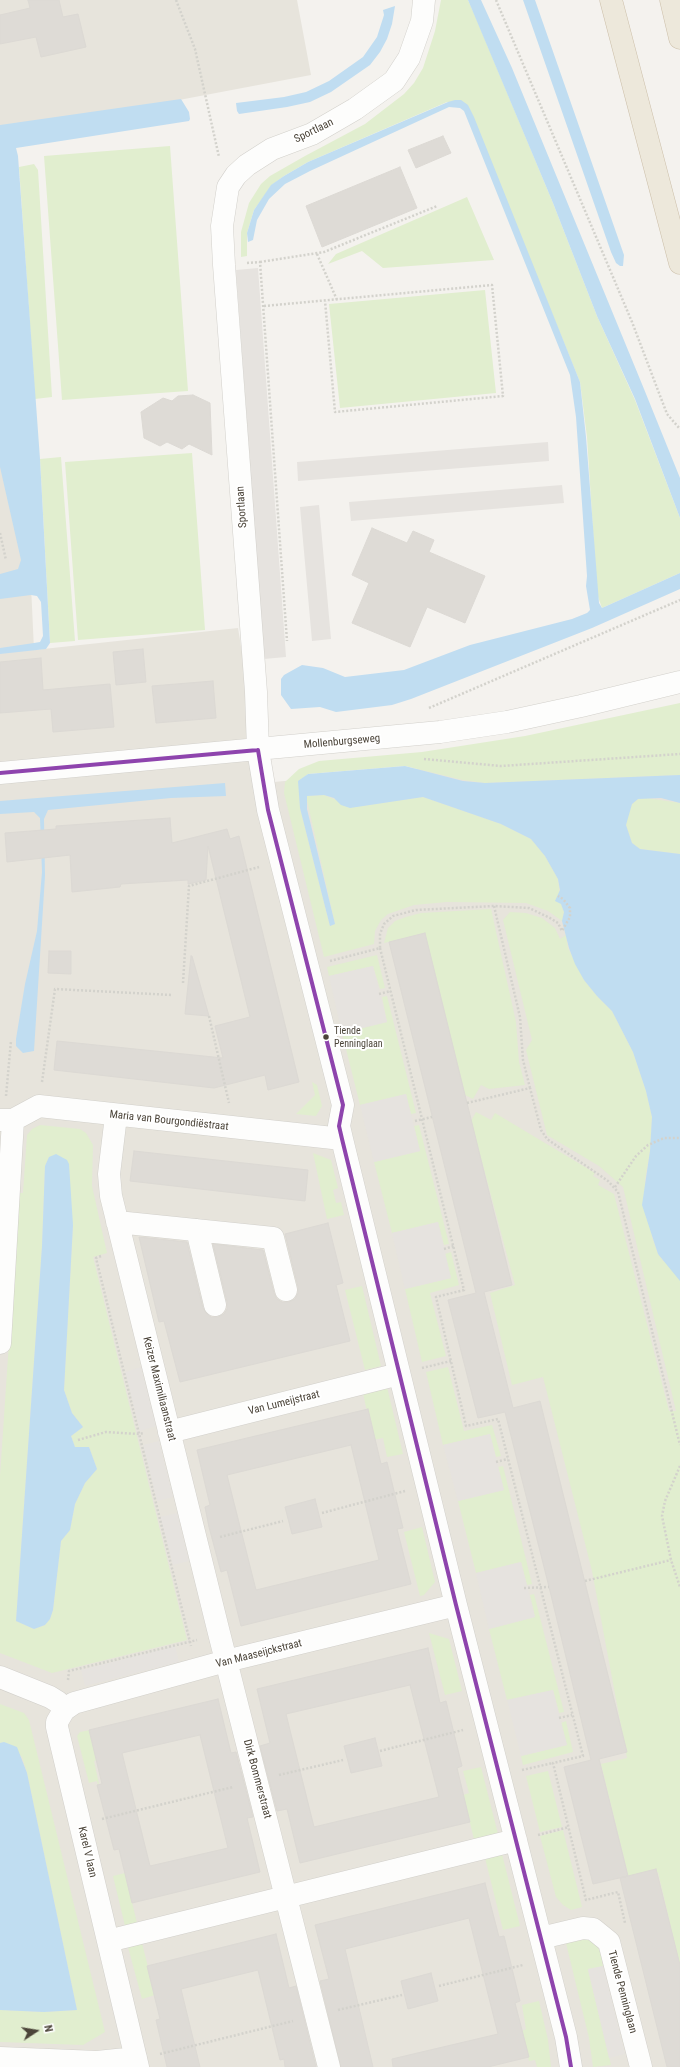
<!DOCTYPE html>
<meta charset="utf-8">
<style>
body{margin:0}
#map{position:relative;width:680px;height:2067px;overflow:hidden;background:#f4f2ee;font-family:"Roboto Condensed",sans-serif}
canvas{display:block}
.north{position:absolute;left:16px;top:2011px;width:40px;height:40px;-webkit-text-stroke:3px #fff;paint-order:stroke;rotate:78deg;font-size:11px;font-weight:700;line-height:16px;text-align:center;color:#4b4439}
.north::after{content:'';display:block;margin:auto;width:14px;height:18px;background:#4b4439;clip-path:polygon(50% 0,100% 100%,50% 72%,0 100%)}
</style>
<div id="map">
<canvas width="680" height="2067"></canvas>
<div class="north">N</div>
</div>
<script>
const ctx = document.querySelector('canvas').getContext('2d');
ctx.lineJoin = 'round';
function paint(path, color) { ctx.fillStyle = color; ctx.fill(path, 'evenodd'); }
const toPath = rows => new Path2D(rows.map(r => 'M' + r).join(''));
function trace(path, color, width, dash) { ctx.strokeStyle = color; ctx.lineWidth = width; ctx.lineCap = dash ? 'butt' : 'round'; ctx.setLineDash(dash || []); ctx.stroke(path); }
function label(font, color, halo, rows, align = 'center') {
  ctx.font = font + ' "Roboto Condensed",sans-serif'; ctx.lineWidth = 4; ctx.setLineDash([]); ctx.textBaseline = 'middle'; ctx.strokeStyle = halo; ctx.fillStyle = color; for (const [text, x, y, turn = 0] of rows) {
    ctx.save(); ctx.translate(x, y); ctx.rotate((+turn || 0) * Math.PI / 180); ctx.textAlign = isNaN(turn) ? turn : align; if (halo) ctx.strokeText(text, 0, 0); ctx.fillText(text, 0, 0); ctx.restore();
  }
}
const residential = toPath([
 [0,0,297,0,311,75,10,132,34,650,238,628,258,750,274,782,680,743,680,2067,0,2067]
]);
const green = toPath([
 [441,0,468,0,476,18,553,203,597,316,635,400,680,518,680,573,602,608,597,594,587,437,580,382,467,105,447,102,308,162,284,176,272,185,254,210,247,233,247,256,241,257,241,232,249,203,261,184,270,176,305,156,365,124,404,94,414,83,423,68,435,31],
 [170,146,188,391,62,400,44,156],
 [34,164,38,170,52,397,35,399,19,167],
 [467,197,494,260,383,268,362,251,328,264,336,254],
 [485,290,496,393,340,408,329,304],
 [192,453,205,630,78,640,65,462],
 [61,457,75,641,50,643,40,459],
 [680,703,680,775,485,783,463,780,405,766,308,774,299,782,300,808,330,926,335,924,306,796,324,795,354,807,423,797,501,824,531,839,545,856,558,879,561,904,564,912,562,921,548,911,526,903,447,902,414,905,388,914,381,920,375,931,374,944,324,957,284,793,285,782,299,769,319,761,422,752,525,736],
 [647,798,680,803,680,854,640,849,632,843,626,825,628,814,632,804,638,799],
 [491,909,516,1022,519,1062,525,1085,489,1089,481,1085,473,1099,465,1095,425,933,384,943,388,928,395,921,406,917,421,913],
 [510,912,526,913,542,918,555,928,560,939,566,935,568,948,584,980,597,996,612,1011,633,1052,646,1091,652,1117,650,1151,645,1180,652,1237,658,1254,664,1262,680,1258,680,1966,658,1872,629,1879,601,1764,627,1758,592,1571,543,1377,512,1385,490,1293,515,1285,471,1121,476,1112,491,1120,495,1113,595,1173,593,1176,600,1180,598,1185,614,1194,669,1411,676,1411,623,1187,599,1166,547,1135,526,1050,532,1040,503,920],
 [377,955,385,988,380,989,373,966,329,976,327,967],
 [387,996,416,1113,411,1114,406,1094,360,1105,342,1033,387,1022,382,997],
 [312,1082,317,1085,322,1106,316,1116,296,1114,315,1095],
 [40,1125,80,1129,86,1133,93,1145,92,1186,107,1253,93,1257,187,1640,52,1673,0,1653,0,1476,19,1193,23,1193,27,1135,32,1129],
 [49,1157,73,1225,64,1390,72,1413,83,1427,71,1436,75,1447,89,1447,97,1469,85,1483,75,1504,70,1530,61,1541,53,1610,50,1619,45,1625,34,1629,16,1621,42,1246,45,1166],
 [419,1125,449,1244,444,1245,438,1222,392,1233,374,1162,420,1151,414,1126],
 [313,1153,331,1160,338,1188,333,1190,336,1203,341,1202,344,1215,327,1219],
 [451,1252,459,1285,430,1293,446,1356,422,1362,405,1289,451,1278,445,1254],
 [362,1286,381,1366,365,1370,345,1290],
 [448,1367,464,1431,492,1425,501,1456,496,1457,490,1434,443,1445,426,1372],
 [387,1387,403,1454,387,1457,383,1438,373,1440,363,1393],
 [503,1466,532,1584,527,1585,521,1562,476,1573,458,1501,504,1490,498,1467],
 [422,1527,435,1582,424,1595,420,1596,404,1532],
 [534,1594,564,1712,559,1713,553,1690,507,1700,489,1629,535,1617,530,1595],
 [429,1633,449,1639,462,1691,445,1695],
 [0,1704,24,1713,29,1720,105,2032,83,2045,0,2042,0,2010,44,2012,77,2010,27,1773,22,1757,4,1742,0,1743],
 [566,1721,573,1752,523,1765,521,1756,567,1745,561,1723],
 [90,1730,97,1760,94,1761,99,1784,98,1785,97,1781,89,1783,77,1736,80,1732],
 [481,1767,498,1834,474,1839,463,1795,469,1793,463,1771],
 [548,1771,562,1827,540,1832,526,1776],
 [563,1830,582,1907,571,1910,563,1905,556,1897,540,1836],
 [502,1854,520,1926,503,1930,485,1858],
 [125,1873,137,1923,125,1926,113,1876],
 [575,1940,585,1939,593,1941,600,1951,603,1966,588,1970,611,2065,593,2067,589,2038,566,1943],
 [142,1943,155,1995,142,1999,128,1947],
 [539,2001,548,2040,551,2067,537,2067,535,2060,529,2061,522,2031,526,2029,522,2005]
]);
const parking = toPath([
 [258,268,286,657,264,659,236,270],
 [548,442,549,461,298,481,297,462],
 [562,485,564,503,351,521,349,502],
 [319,505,331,639,312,641,300,507],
 [373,966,387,1022,342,1033,329,976],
 [406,1094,420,1151,374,1162,360,1105],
 [438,1222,451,1278,405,1289,392,1233],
 [141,1367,156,1426,140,1431,125,1372],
 [490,1434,504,1490,458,1501,443,1445],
 [159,1441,173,1497,157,1501,143,1445],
 [177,1513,189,1561,173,1565,160,1517],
 [521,1562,535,1617,489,1629,476,1573],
 [175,1646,179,1662,85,1686,81,1670],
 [553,1690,567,1745,521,1756,507,1700],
 [603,1966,625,2054,609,2058,588,1969]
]);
const water = toPath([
 [468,0,481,0,512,68,644,389,680,478,680,518,635,399,597,316,553,203],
 [523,0,535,0,624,255,623,266,620,266,616,263,611,252],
 [395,6,392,24,387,39,380,52,370,65,331,92,310,102,287,107,239,114,237,111,236,103,284,97,306,92,329,81,363,57,377,37,384,15,383,10],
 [181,99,189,112,190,119,189,121,16,148,18,156,40,459,50,643,46,649,0,654,0,648,34,643,40,642,43,636,41,602,37,596,31,595,0,599,0,574,18,569,21,560,0,467,0,125],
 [455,100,461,100,468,105,474,117,580,382,586,437,599,603,602,608,680,573,680,589,592,628,411,699,392,705,336,712,320,707,291,709,281,695,281,679,284,675,302,665,323,668,345,677,404,670,470,645,572,619,587,613,590,610,586,586,587,576,576,417,570,375,464,111,460,108,449,107,310,171,285,184,269,199,257,220,253,240,248,242,247,233,254,210,271,185,284,176,308,162,448,102],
 [405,766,463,781,485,783,680,775,680,803,661,798,638,799,632,804,626,825,632,843,640,849,680,854,680,1281,658,1254,642,1205,650,1151,652,1117,646,1091,633,1052,612,1011,597,996,584,980,575,964,569,948,562,921,564,912,561,904,555,901,560,890,558,879,545,856,531,839,501,824,423,797,350,808,341,805,334,798,324,795,307,796,307,809,335,924,330,926,300,808,298,781,308,774],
 [225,783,226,796,171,798,48,810,44,819,45,876,34,1051,23,1053,16,1046,16,1039,25,984,37,931,42,872,40,818,34,812,0,814,0,801],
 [56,1154,67,1160,69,1164,73,1225,64,1390,72,1413,83,1427,71,1436,75,1447,89,1447,97,1469,85,1483,75,1504,70,1530,61,1541,53,1610,50,1619,45,1625,34,1629,16,1621,42,1246,45,1166,49,1157],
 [4,1742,17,1747,27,1773,77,2010,44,2012,0,2010,0,1743]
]);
const building = toPath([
 [28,0,59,0,63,17,78,14,86,47,41,57,36,37,0,44,0,15,30,8,28,0],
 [443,136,451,153,416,168,408,150,443,136],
 [400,167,417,208,322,247,306,206,400,167],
 [193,395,210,403,212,455,189,444,182,449,167,442,160,446,144,438,141,412,163,398,172,401,178,396,193,395],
 [372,528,407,543,413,531,434,540,429,552,485,576,465,623,427,607,410,647,352,623,369,583,352,575,372,528],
 [143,649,146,682,116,685,113,652,143,649],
 [41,658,43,690,110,684,114,727,53,732,51,709,0,713,0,662,41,658],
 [213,681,216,718,156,723,152,686,213,681],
 [170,818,172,843,227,829,230,839,239,836,299,1082,268,1090,265,1075,214,1088,54,1070,57,1041,223,1058,215,1026,250,1017,208,846,206,880,188,884,188,880,121,884,120,887,72,892,70,855,7,862,5,833,56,829,56,826,170,818],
 [425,933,512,1285,484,1292,513,1408,540,1401,627,1752,599,1759,628,1876,593,1884,564,1767,591,1760,549,1587,505,1412,478,1418,448,1300,476,1293,389,942,425,933],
 [49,951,71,951,71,974,48,973,49,951],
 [191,956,192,956,209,1016,185,1014,191,956],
 [134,1151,308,1170,305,1201,130,1181,134,1151],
 [328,1223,343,1283,336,1285,350,1341,180,1382,164,1321,159,1322,139,1237,187,1242,203,1308,206,1313,211,1317,218,1317,224,1314,227,1309,227,1302,213,1244,263,1250,274,1293,277,1299,282,1302,289,1302,295,1299,298,1293,298,1287,285,1234,328,1223],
 [368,1409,381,1464,387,1462,403,1528,397,1529,411,1584,241,1626,227,1570,221,1572,209,1527,205,1507,210,1505,197,1450,368,1409],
 [351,1445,379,1560,256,1590,227,1475,351,1445],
 [315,1499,322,1527,292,1534,285,1507,315,1499],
 [428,1648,440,1703,446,1701,462,1766,457,1768,470,1822,300,1863,287,1809,277,1811,260,1746,270,1743,257,1689,428,1648],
 [410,1685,439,1797,314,1827,286,1714,410,1685],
 [218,1699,231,1753,236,1752,253,1817,247,1818,260,1872,132,1903,119,1849,114,1850,101,1800,97,1785,102,1784,89,1730,218,1699],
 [200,1735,228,1848,150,1866,122,1753,200,1735],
 [375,1738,382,1766,351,1773,344,1746,375,1738],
 [656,1869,680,1965,680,2067,667,2067,620,1878,656,1869],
 [485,1883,499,1937,504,1936,520,2001,515,2003,529,2057,488,2067,393,2067,392,2059,498,2034,469,1918,345,1949,373,2067,341,2067,320,1981,329,1979,315,1925,485,1883],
 [276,1934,289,1988,296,1986,316,2067,285,2067,284,2059,280,2060,258,1970,181,1989,200,2067,167,2067,156,2020,160,2019,147,1966,276,1934],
 [431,1973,438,2001,408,2009,401,1981,431,1973]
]);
const path = toPath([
 [176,0,195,49,219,157],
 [496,0,632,322,667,414,680,429],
 [317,254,337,300],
 [260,262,324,252,437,206],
 [247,263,260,262,287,641],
 [264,306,492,285,503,396,335,412,325,301],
 [0,533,6,560],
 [429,708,680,600],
 [424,759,501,766,680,754],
 [494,906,520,1017,523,1060,530,1088],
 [380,948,464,1290,436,1297,466,1426,498,1419,583,1756,553,1763,586,1900,618,1892,625,1923],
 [330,961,380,948,380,934,384,924,393,916,416,910,494,906,529,908,550,918,558,923,562,931,570,917,570,908,563,899,558,896],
 [183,983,189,886,259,867],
 [379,994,391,991],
 [209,1016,229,1103],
 [42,1082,55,989,172,995],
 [6,1096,11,1041],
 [467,1103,530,1088,541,1130,547,1139,608,1181,618,1192,680,1445],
 [415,1121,432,1117],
 [615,1187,636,1156,648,1145,664,1138,680,1138],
 [444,1249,454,1246],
 [101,1256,96,1258,191,1646],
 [422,1368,451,1361],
 [78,1440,106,1432,139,1434,144,1433],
 [496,1462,508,1459],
 [680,1466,665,1501,662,1516,671,1560,680,1587],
 [322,1513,405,1491],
 [220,1537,283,1521],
 [585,1581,671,1560],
 [524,1588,549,1587],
 [68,1680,69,1671,197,1640],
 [559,1718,572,1715],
 [380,1751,463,1730],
 [522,1770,553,1763],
 [279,1775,343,1760],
 [102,1819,233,1787],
 [538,1835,569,1827],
 [439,1986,523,1965],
 [338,2010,402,1995],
 [160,2054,293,2021]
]);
const minor = toPath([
 [424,0,422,21,409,58,394,81,355,109,312,134,272,149,247,165,236,175,228,187,222,226,224,265,256,692,258,750,268,810,343,1105,339,1126,342,1139,456,1605,566,2037,571,2067],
 [0,773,440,732,507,722,581,706,680,682],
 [116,1116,109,1174,111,1196,219,1633,329,2067],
 [0,1120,13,1120,39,1106,342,1139],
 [117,1222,273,1238,286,1290],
 [197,1230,215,1305],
 [0,1343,13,1120],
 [169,1432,399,1374],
 [0,1677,50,1697,58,1702,64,1710,57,1722,57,1727,138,2067],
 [64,1710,74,1703,226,1661,456,1605],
 [541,1938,583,1928,593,1929,609,1942,641,2067],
 [108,1941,516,1840],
 [0,2058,97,2062,136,2058]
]);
const highway = toPath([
 [611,0,680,263],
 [671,0,680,38]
]);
const bus1 = toPath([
 [258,750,268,810,343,1105,339,1126,342,1139,456,1605,566,2037,571,2067],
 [0,773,258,750]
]);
const markers = [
 [326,1037,3.5,"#4b4439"]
];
const busNames = [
 ["Tiende",334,1031],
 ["Penninglaan",334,1044]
];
const streetNames = [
 ["Sportlaan",314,131,-26],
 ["Sportlaan",242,507,-94],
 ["Mollenburgseweg",342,742,-5],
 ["Maria van Bourgondiëstraat",169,1121,6],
 ["Keizer Maximiliaanstraat",159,1389,76],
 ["Van Lumeijstraat",284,1403,-14],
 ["Van Maaseijckstraat",259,1654,-14],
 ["Dirk Bommerstraat",257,1779,75],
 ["Karel V laan",87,1852,77],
 ["Tiende Penninglaan",622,1992,75]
];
paint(residential, '#e7e4dc');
paint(green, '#e1eecf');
paint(parking, '#e6e3df');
paint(water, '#c0ddf1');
paint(building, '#dedbd6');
trace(building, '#dcd9d4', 1);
trace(minor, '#d2d0cb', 23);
trace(highway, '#ccbfa9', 23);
trace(path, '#d3d2cc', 2.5, [2, 2]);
trace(minor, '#fdfdfc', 22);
trace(highway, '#ede8db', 22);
trace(bus1, '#8e44ad', 4);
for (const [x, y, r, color] of markers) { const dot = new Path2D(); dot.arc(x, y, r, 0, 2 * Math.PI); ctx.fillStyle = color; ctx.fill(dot); trace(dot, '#fff', 1.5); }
label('10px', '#4b4439', '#fff', busNames, 'left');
label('11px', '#4b4439', '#fff', streetNames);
</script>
